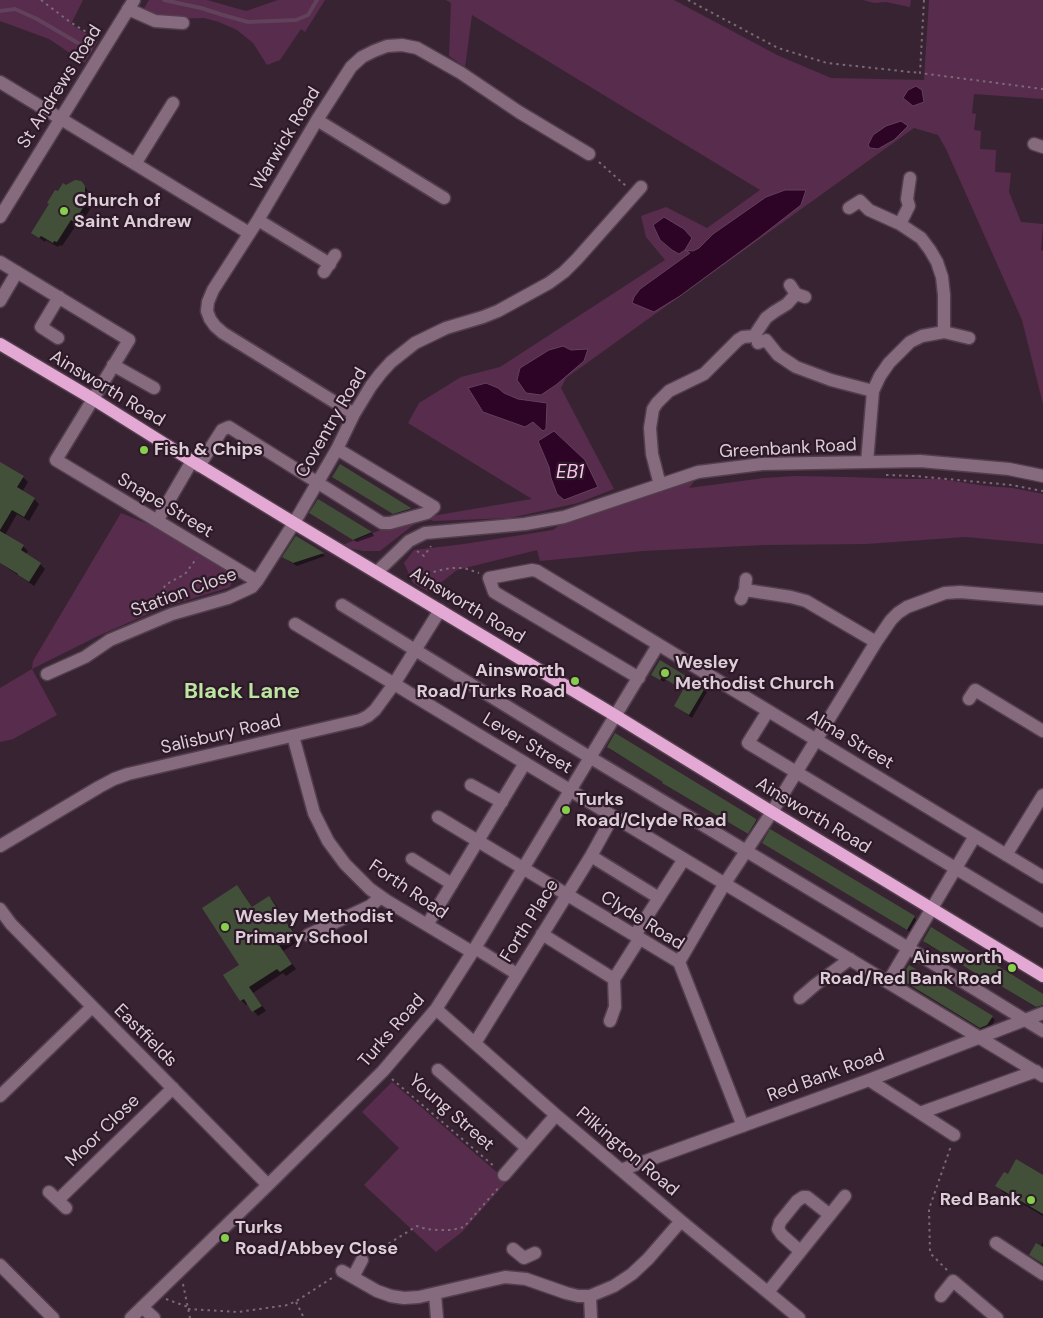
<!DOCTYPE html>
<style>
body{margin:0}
canvas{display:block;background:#382332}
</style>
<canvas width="1043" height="1318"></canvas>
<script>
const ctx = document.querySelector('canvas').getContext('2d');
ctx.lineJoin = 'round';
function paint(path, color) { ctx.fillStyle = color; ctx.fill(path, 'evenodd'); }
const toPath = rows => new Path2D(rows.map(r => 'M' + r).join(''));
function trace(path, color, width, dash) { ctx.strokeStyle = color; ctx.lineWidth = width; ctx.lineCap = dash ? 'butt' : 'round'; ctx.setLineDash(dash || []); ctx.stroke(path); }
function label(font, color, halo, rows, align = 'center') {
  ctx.font = font + ' "DM Sans",sans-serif'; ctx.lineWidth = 4.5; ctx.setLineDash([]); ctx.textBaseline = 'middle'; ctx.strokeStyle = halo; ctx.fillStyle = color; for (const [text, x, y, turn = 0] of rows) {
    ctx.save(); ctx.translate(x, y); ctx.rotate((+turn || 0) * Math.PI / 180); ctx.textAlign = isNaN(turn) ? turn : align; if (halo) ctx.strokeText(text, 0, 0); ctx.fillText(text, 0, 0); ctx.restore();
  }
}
const green = toPath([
 [0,0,83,0,71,24,98,41,85,63,49,39,0,21],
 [149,0,207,0,246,11,278,0,325,0,305,32,301,29,280,60,267,65,253,43,237,30,219,22,204,18,170,19,157,17,143,10],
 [446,0,674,0,777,55,831,78,924,80,929,0,1043,0,1043,99,974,94,972,113,976,114,974,130,981,131,980,149,996,150,995,172,1011,173,1009,192,1021,222,1043,224,1041,250,1043,251,1043,404,1022,320,946,149,938,135,914,128,566,378,561,388,614,489,578,503,510,518,433,521,426,517,412,526,380,551,363,551,340,546,403,521,426,517,532,499,408,423,419,403,461,377,500,367,665,260,646,237,641,216,666,207,707,228,760,190,472,15,465,67,449,56,451,3],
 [863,0,911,0,910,7,886,2,874,3],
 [795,476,847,477,907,479,940,479,986,486,1012,488,1043,494,1043,544,965,537,866,544,763,545,643,551,540,561,537,550,457,570,429,592,413,583,404,563,414,550,464,544,553,530,562,523,656,491,695,480,689,488,764,478],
 [121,513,153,526,236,573,230,587,162,608,98,636,32,669,57,715,13,739,0,742,0,688,32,669,33,661],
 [392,1082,507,1181,462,1232,436,1252,364,1185,399,1148,362,1112]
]);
const water = toPath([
 [916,86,922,90,924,102,913,106,903,98,908,90,916,86],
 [901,121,908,126,894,140,878,149,870,148,868,145,873,135,886,126,901,121],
 [785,190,806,190,801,205,760,237,680,296,654,312,632,303,634,297,640,289,690,253,685,250,679,254,672,250,660,240,653,225,664,217,684,229,692,238,685,250,693,251,699,248,713,234,766,197,785,190],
 [563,346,571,350,588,349,584,361,556,385,541,395,526,393,517,380,520,368,549,350,563,346],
 [486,383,498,388,504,393,518,399,547,403,546,429,543,431,533,422,525,427,483,412,468,388,486,383],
 [554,431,585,460,598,487,564,500,557,494,551,478,549,467,538,441,554,431]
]);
const shadow = toPath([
 [81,182,89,192,89,200,93,204,80,226,77,224,62,246,60,245,58,247,46,240,45,242,38,237,33,232,58,193,66,186],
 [0,463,23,477,28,482,22,492,34,499,39,504,29,521,17,514,5,535,23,546,28,551,26,554,40,564,45,569,34,586,0,563],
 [341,465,410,509,414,512,397,516,337,480],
 [319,501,372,533,374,536,357,542,314,516],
 [296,538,323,554,325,556,297,566,287,560],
 [660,662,707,692,692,718,675,706,685,691,666,679,664,682,656,677],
 [608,747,756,820,759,823,751,836,667,786,664,782,611,750],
 [771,831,914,917,917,921,910,932,766,845],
 [237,887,242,892,253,908,269,897,274,902,299,941,283,951,296,969,286,976,283,973,253,993,266,1011,258,1016,248,1004,246,1005,241,1000,241,965],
 [924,941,1043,995,1043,1009,1040,1010,985,976,984,978,927,944],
 [901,979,992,1017,995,1020,990,1028,984,1031,904,982],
 [1008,1175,1043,1176,1043,1216,1004,1193,997,1186],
 [1043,1242,1043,1265,1030,1255,1040,1247]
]);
const stream = toPath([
 [164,0,201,8,223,15,248,22,296,20,308,15,317,0],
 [0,11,15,9,37,19,90,50]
]);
const building = toPath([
 [75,180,81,181,83,183,85,186,85,195,89,198,74,222,71,220,57,242,54,241,53,243,41,236,39,238,31,233,49,204,47,203,55,190,58,191,63,183,66,185],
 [0,462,24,476,17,487,35,498,24,517,12,510,0,530],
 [340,464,411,508,410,509,393,514,332,477],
 [318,499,372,532,353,540,309,513],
 [0,531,24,545,21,550,41,563,29,582,18,575,18,574,0,563],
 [296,536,324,553,293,563,282,557,295,537],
 [660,660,705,688,689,715,674,706,683,690,662,677,660,680,651,675],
 [615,733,756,819,756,821,748,834,662,783,663,782,607,747],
 [770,829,915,916,907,930,762,843],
 [237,885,252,907,269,896,295,935,279,945,292,964,280,972,277,969,249,987,262,1006,252,1012,244,999,240,1001,223,975,239,965,202,908],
 [931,927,989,963,990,961,1043,994,1043,1005,1036,1007,981,974,980,976,923,941],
 [909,965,993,1016,987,1025,980,1028,900,979],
 [1016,1159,1043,1175,1043,1214,995,1186,1004,1172,1008,1174],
 [1036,1243,1043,1247,1043,1264,1029,1255]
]);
const path = toPath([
 [41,0,70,22,96,38],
 [688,0,778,48,827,63,920,73],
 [924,0,920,73,1043,89],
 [599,162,626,186],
 [886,475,915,476,1011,485,1043,491],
 [417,551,424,556,431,546],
 [422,578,436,571,451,568,464,568,479,573],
 [162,594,165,585,185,574,197,558],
 [392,1079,495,1167],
 [372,1254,417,1226,426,1229,438,1230,452,1230,464,1227,500,1186],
 [947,1270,930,1253,929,1209,951,1146],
 [183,1284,190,1318],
 [166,1299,188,1307],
 [296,1302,304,1318],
 [188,1309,238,1312,288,1305,298,1300,332,1278]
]);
const minor = toPath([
 [128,9,155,21,183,23],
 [0,82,249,233],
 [317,120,444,198],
 [1034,144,1043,147],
 [135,164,173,103],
 [849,208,860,201,869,210,900,224,921,238,930,250,937,262,942,277,944,295,944,332],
 [0,217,134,0],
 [258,220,330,264],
 [900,224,909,206,907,199,910,178],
 [0,262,129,340,56,460,257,581],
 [324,272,335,255],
 [790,285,796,294,805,297],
 [0,301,17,272],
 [58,338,41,327,59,297],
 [758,343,766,340,778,355,796,367,831,380,873,391],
 [113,365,154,388],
 [354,414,223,333,215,326,210,319,207,311,208,302,213,290,258,220,317,120,351,67,362,57,374,51,387,46,402,45,417,48,461,73,519,112,589,154],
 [867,462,873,391,880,376,889,363,910,342,922,336,944,332,969,338],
 [199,466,222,430,229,427,382,523,390,523,427,513,434,507,337,449],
 [660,485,652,454,650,428,653,409,657,403,669,391,704,374,738,340,743,337,754,336,766,318,774,312,787,304,796,294],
 [157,521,192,461],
 [377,572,409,541,425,533,525,524,564,517,698,472,762,464,920,461,1009,469,1043,476],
 [745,590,791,597,806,601,876,642,891,620,898,613,907,607,945,593,960,592,1043,599],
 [741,599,745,590,746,579],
 [342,605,591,758,908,948,1043,1031],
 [295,624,1043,1076],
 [47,674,85,657,110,640,172,614,228,598,252,587,257,581,294,523,337,449,354,414,371,386,381,373,391,362,415,343,446,328,483,317,498,311,549,283,564,272,577,259,641,187],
 [639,678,494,592,489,578,532,570,537,571,1043,877],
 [969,699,975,690,1043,731],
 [768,711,748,743,1043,921],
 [293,736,314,813,328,841,345,864,370,889,387,901,472,952],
 [471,785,502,802],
 [438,817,679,962,743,1126],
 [0,846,99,787,114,779,128,774,360,720,368,716,375,710,394,684,440,610],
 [1006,855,1043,795],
 [591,856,659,898],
 [412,859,452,884],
 [0,909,11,924,268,1185],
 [427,925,525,763],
 [542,934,614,979],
 [308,935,370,906,381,897],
 [635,935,684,859],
 [475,948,517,974],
 [679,962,725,883,772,812,876,642],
 [888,982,975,836],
 [800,998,815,985,850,959],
 [436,1009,556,1115,681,1221,799,1318],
 [610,1021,615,1007,614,979,640,938],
 [475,1043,591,856,613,816],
 [438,1070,527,1148],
 [869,1080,954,1135],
 [0,1096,92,1007],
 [920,1113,1036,1071],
 [621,1170,869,1080,1043,1013],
 [504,1175,556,1115],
 [49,1192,66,1208],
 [58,1200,173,1088],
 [996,1243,1043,1274],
 [513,1249,524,1258,535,1253],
 [800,1251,782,1235,778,1229,780,1222,797,1201,803,1197,807,1197,830,1215],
 [0,1265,53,1318],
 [342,1271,377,1291,391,1296,404,1298,419,1297,505,1277,526,1279,566,1293,578,1296,590,1296,614,1286,632,1274,648,1259,681,1221],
 [353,1277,362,1260],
 [768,1292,845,1196],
 [435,1294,437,1318],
 [590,1296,591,1318],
 [941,1296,953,1281,997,1318],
 [142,1307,154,1318],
 [131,1318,268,1185,383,1071,436,1009,475,948,658,645]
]);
const major = toPath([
 [0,344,93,399,192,461,294,523,616,716,772,812,1043,976]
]);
const markers = [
 [64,211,5,"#86cf4c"],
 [144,450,5,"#86cf4c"],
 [665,673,5,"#86cf4c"],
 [575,681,5,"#86cf4c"],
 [566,810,5,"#86cf4c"],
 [225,927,5,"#86cf4c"],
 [1012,968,5,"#86cf4c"],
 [1031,1200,5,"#86cf4c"],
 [225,1238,5,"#86cf4c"]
];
const streetNames = [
 ["St Andrews Road",60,87,-58],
 ["Warwick Road",286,139,-59],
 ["Ainsworth Road",107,389,31],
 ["Coventry Road",332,423,-60],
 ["Greenbank Road",788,449,-3],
 ["Snape Street",165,506,31],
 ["Station Close",184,593,-20],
 ["Ainsworth Road",467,606,31],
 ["Salisbury Road",221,735,-13],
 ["Alma Street",850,740,31],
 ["Lever Street",527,744,31],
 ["Ainsworth Road",813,816,31],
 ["Forth Road",408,890,34],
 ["Forth Place",530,921,-58],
 ["Clyde Road",642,921,32],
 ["Turks Road",392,1031,-49],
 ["Eastfields",145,1036,45],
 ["Red Bank Road",826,1076,-20],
 ["Young Street",451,1113,41],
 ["Moor Close",103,1131,-44],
 ["Pilkington Road",627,1152,40]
];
const poiNames = [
 ["Church of",74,201],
 ["Saint Andrew",74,222],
 ["Fish & Chips",154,450],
 ["Wesley",675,663],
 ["Methodist Church",675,684],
 ["Ainsworth",565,671,"right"],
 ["Road/Turks Road",565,692,"right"],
 ["Turks",576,800],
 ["Road/Clyde Road",576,821],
 ["Wesley Methodist",235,917],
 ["Primary School",235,938],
 ["Ainsworth",1002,958,"right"],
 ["Road/Red Bank Road",1002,979,"right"],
 ["Red Bank",1021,1200,"right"],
 ["Turks",235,1228],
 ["Road/Abbey Close",235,1249]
];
const waterNames = [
 ["EB1",570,473]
];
const districtNames = [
 ["Black Lane",242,692]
];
paint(green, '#572c4d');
paint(water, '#2e0426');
trace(water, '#62415b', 1);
paint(shadow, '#0007');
trace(stream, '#62415b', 4);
paint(building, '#42503a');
trace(minor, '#523e4c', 15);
trace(major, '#523e4c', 15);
trace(path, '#7b6975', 2, [2.5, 4]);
trace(minor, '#866a7e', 12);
trace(major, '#e3a8d3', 12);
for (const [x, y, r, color] of markers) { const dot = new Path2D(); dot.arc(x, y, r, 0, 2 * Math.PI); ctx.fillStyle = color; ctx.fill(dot); trace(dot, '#2d1928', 2); }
label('18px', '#dcced7', '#2d1928', streetNames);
label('bold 18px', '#dcced7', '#2d1928', poiNames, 'left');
label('italic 19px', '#fec7ef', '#2d1928', waterNames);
label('bold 22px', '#bbe5a1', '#2d1928', districtNames);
</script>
